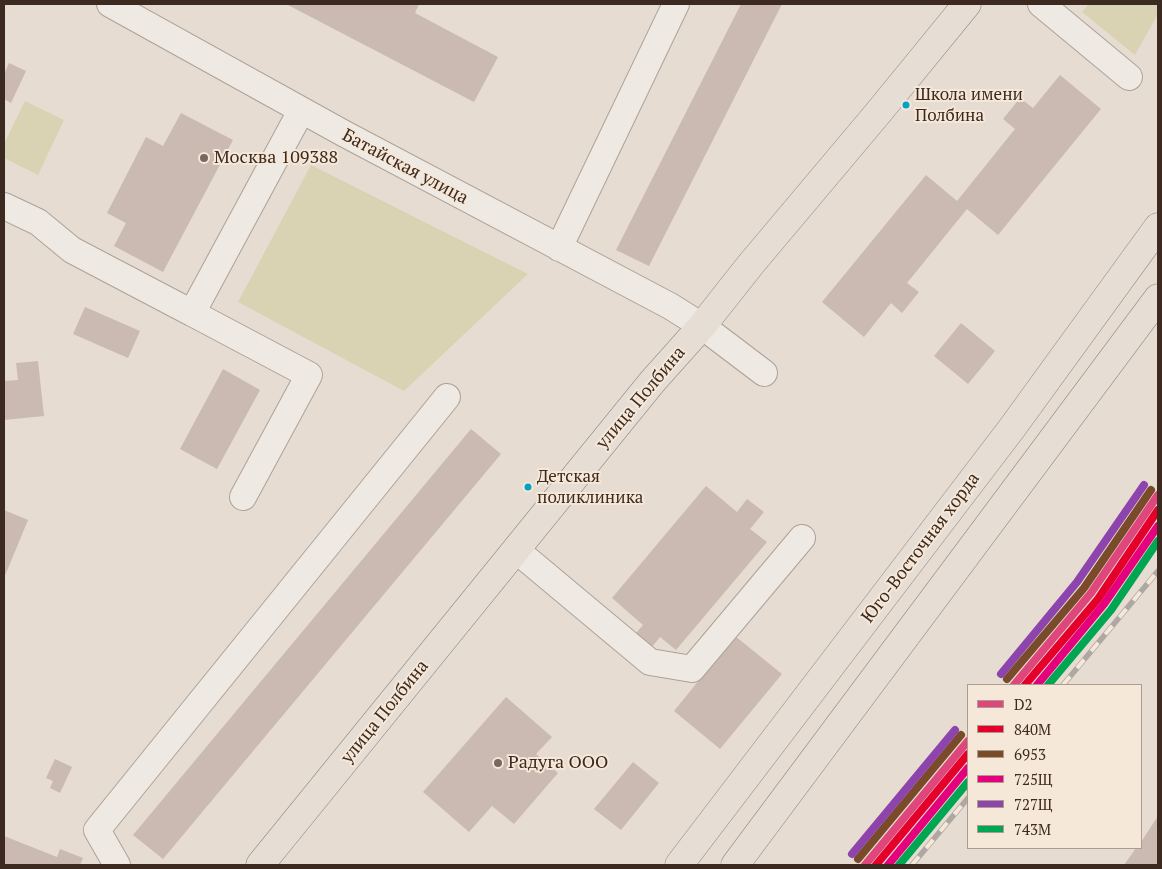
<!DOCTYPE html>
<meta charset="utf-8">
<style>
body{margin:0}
#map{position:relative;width:1162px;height:869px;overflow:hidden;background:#e6dcd1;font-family:"PT Serif",serif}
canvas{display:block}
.frame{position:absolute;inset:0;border:5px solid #3c2920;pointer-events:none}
.legend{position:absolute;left:967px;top:684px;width:175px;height:165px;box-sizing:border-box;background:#f6e8d8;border:1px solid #ac9c8e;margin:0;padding:6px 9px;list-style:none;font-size:15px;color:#3c2920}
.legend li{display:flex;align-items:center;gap:10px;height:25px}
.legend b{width:25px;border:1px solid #ac9c8e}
</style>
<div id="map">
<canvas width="1162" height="869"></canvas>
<div class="frame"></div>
<ul class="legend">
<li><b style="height:6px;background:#df477c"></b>D2</li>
<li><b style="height:6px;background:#e4002b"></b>840М</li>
<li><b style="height:6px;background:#7a4b2a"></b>6953</li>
<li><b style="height:6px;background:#e5007d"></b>725Щ</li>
<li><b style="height:6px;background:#8e44ad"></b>727Щ</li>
<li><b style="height:6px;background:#00a651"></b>743М</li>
</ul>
</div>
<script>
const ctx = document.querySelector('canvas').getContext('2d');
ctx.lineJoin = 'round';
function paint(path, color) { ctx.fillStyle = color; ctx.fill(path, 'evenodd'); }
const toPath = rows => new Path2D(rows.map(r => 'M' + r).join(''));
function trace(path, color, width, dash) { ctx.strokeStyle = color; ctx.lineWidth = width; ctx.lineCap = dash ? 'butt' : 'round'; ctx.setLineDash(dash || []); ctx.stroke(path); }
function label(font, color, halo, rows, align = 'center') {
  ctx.font = font + ' "PT Serif",serif'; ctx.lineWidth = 4; ctx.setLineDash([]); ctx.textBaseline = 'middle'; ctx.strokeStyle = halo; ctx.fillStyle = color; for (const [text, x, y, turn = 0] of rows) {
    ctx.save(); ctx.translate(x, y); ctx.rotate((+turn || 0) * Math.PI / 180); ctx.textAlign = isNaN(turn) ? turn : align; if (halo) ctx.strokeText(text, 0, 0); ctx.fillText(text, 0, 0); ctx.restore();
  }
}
const green = toPath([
 [1089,4,1158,4,1158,14,1135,55,1082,12],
 [25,101,64,120,38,175,4,158,4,144],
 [311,165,528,274,404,391,238,302]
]);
const building = toPath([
 [286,4,419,4,415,13,498,57,474,102],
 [741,4,782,4,649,266,616,250],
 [9,63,26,71,11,103,4,99,4,74],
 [1060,75,1101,109,998,235,967,209,907,283,919,292,902,313,891,303,864,337,822,302,926,175,957,201,1015,129,1003,119,1020,98,1033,108],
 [181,113,233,140,163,272,114,246,126,223,107,213,146,137,163,146],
 [85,307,140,331,128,358,73,334],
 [961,323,995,351,968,384,934,356],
 [38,361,44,416,4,420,4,381,18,380,16,363],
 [223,369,260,390,217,469,180,449],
 [471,429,501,454,163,859,133,835],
 [706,486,737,512,747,499,764,512,750,529,767,542,676,650,660,637,648,652,632,638,643,625,612,598],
 [4,510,28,520,4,578],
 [735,636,782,674,720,749,674,711],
 [506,697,552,737,536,754,558,773,514,824,492,806,469,832,423,792],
 [55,759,72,767,60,793,50,788,53,781,46,778],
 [633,762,659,783,621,830,594,809],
 [1158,816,1158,865,1124,865,1136,848,1141,848,1141,842],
 [4,836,57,857,60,849,83,858,80,865,4,865]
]);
const minor = toPath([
 [110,4,343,133,670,306,702,326,764,373],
 [1041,4,1129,77],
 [4,206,38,222,72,250,192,313,301,111],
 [559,248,676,4],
 [192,313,309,375,243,497],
 [516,550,650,662,692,669,802,538],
 [117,865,97,830,447,397]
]);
const major = toPath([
 [260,865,652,382,702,326,751,264,878,113,967,4],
 [679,865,1012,428,1158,227],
 [735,865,1158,298]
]);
const rail = toPath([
 [1063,685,1158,571],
 [912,865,968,798]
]);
const rail1 = toPath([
 [1014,685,1091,593,1158,495],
 [865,865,968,741]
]);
const rail2 = toPath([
 [1025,685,1098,599,1158,510],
 [876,865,968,754]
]);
const rail3 = toPath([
 [1007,679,1084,588,1151,490],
 [858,859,961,735]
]);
const rail4 = toPath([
 [1037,685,1104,604,1158,526],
 [888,865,968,768]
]);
const rail5 = toPath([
 [1001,674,1077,582,1144,485],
 [852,854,955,730]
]);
const rail6 = toPath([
 [1048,685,1111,610,1158,541],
 [899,865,968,782]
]);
const markers = [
 [906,105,4.5,"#03a3c5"],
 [204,158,5,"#78685e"],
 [528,487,4.5,"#03a3c5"],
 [498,763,5,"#78685e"]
];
const busNames = [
 ["Школа имени",915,95],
 ["Полбина",915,116],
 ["Детская",537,477],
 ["поликлиника",537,498]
];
const poiNames = [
 ["Москва 109388",214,158],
 ["Радуга ООО",508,763]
];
const streetNames = [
 ["Батайская улица",405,167,28],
 ["улица Полбина",641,398,-50],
 ["Юго-Восточная хорда",921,548,-53],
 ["улица Полбина",385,712,-51]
];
paint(green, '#d9d3b3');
paint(building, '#cabab2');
trace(minor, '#aca299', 28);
trace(major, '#918780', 29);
trace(minor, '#eee9e2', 26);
trace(major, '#e6ddd4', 28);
trace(rail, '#aea7a2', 5.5);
trace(rail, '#f6e8d8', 4, [11]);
trace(rail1, '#df477c', 8);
trace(rail2, '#e4002b', 8);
trace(rail3, '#7a4b2a', 8);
trace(rail4, '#e5007d', 8);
trace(rail5, '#8e44ad', 8);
trace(rail6, '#00a651', 8);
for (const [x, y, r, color] of markers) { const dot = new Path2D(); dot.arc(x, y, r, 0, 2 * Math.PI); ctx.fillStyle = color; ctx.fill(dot); trace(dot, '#f6e8d8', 2); }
label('17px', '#3c2920', '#f6e8d8', busNames, 'left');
label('18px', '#3c2920', '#f6e8d8', poiNames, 'left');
label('18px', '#3c2920', '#f6e8d8', streetNames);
</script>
